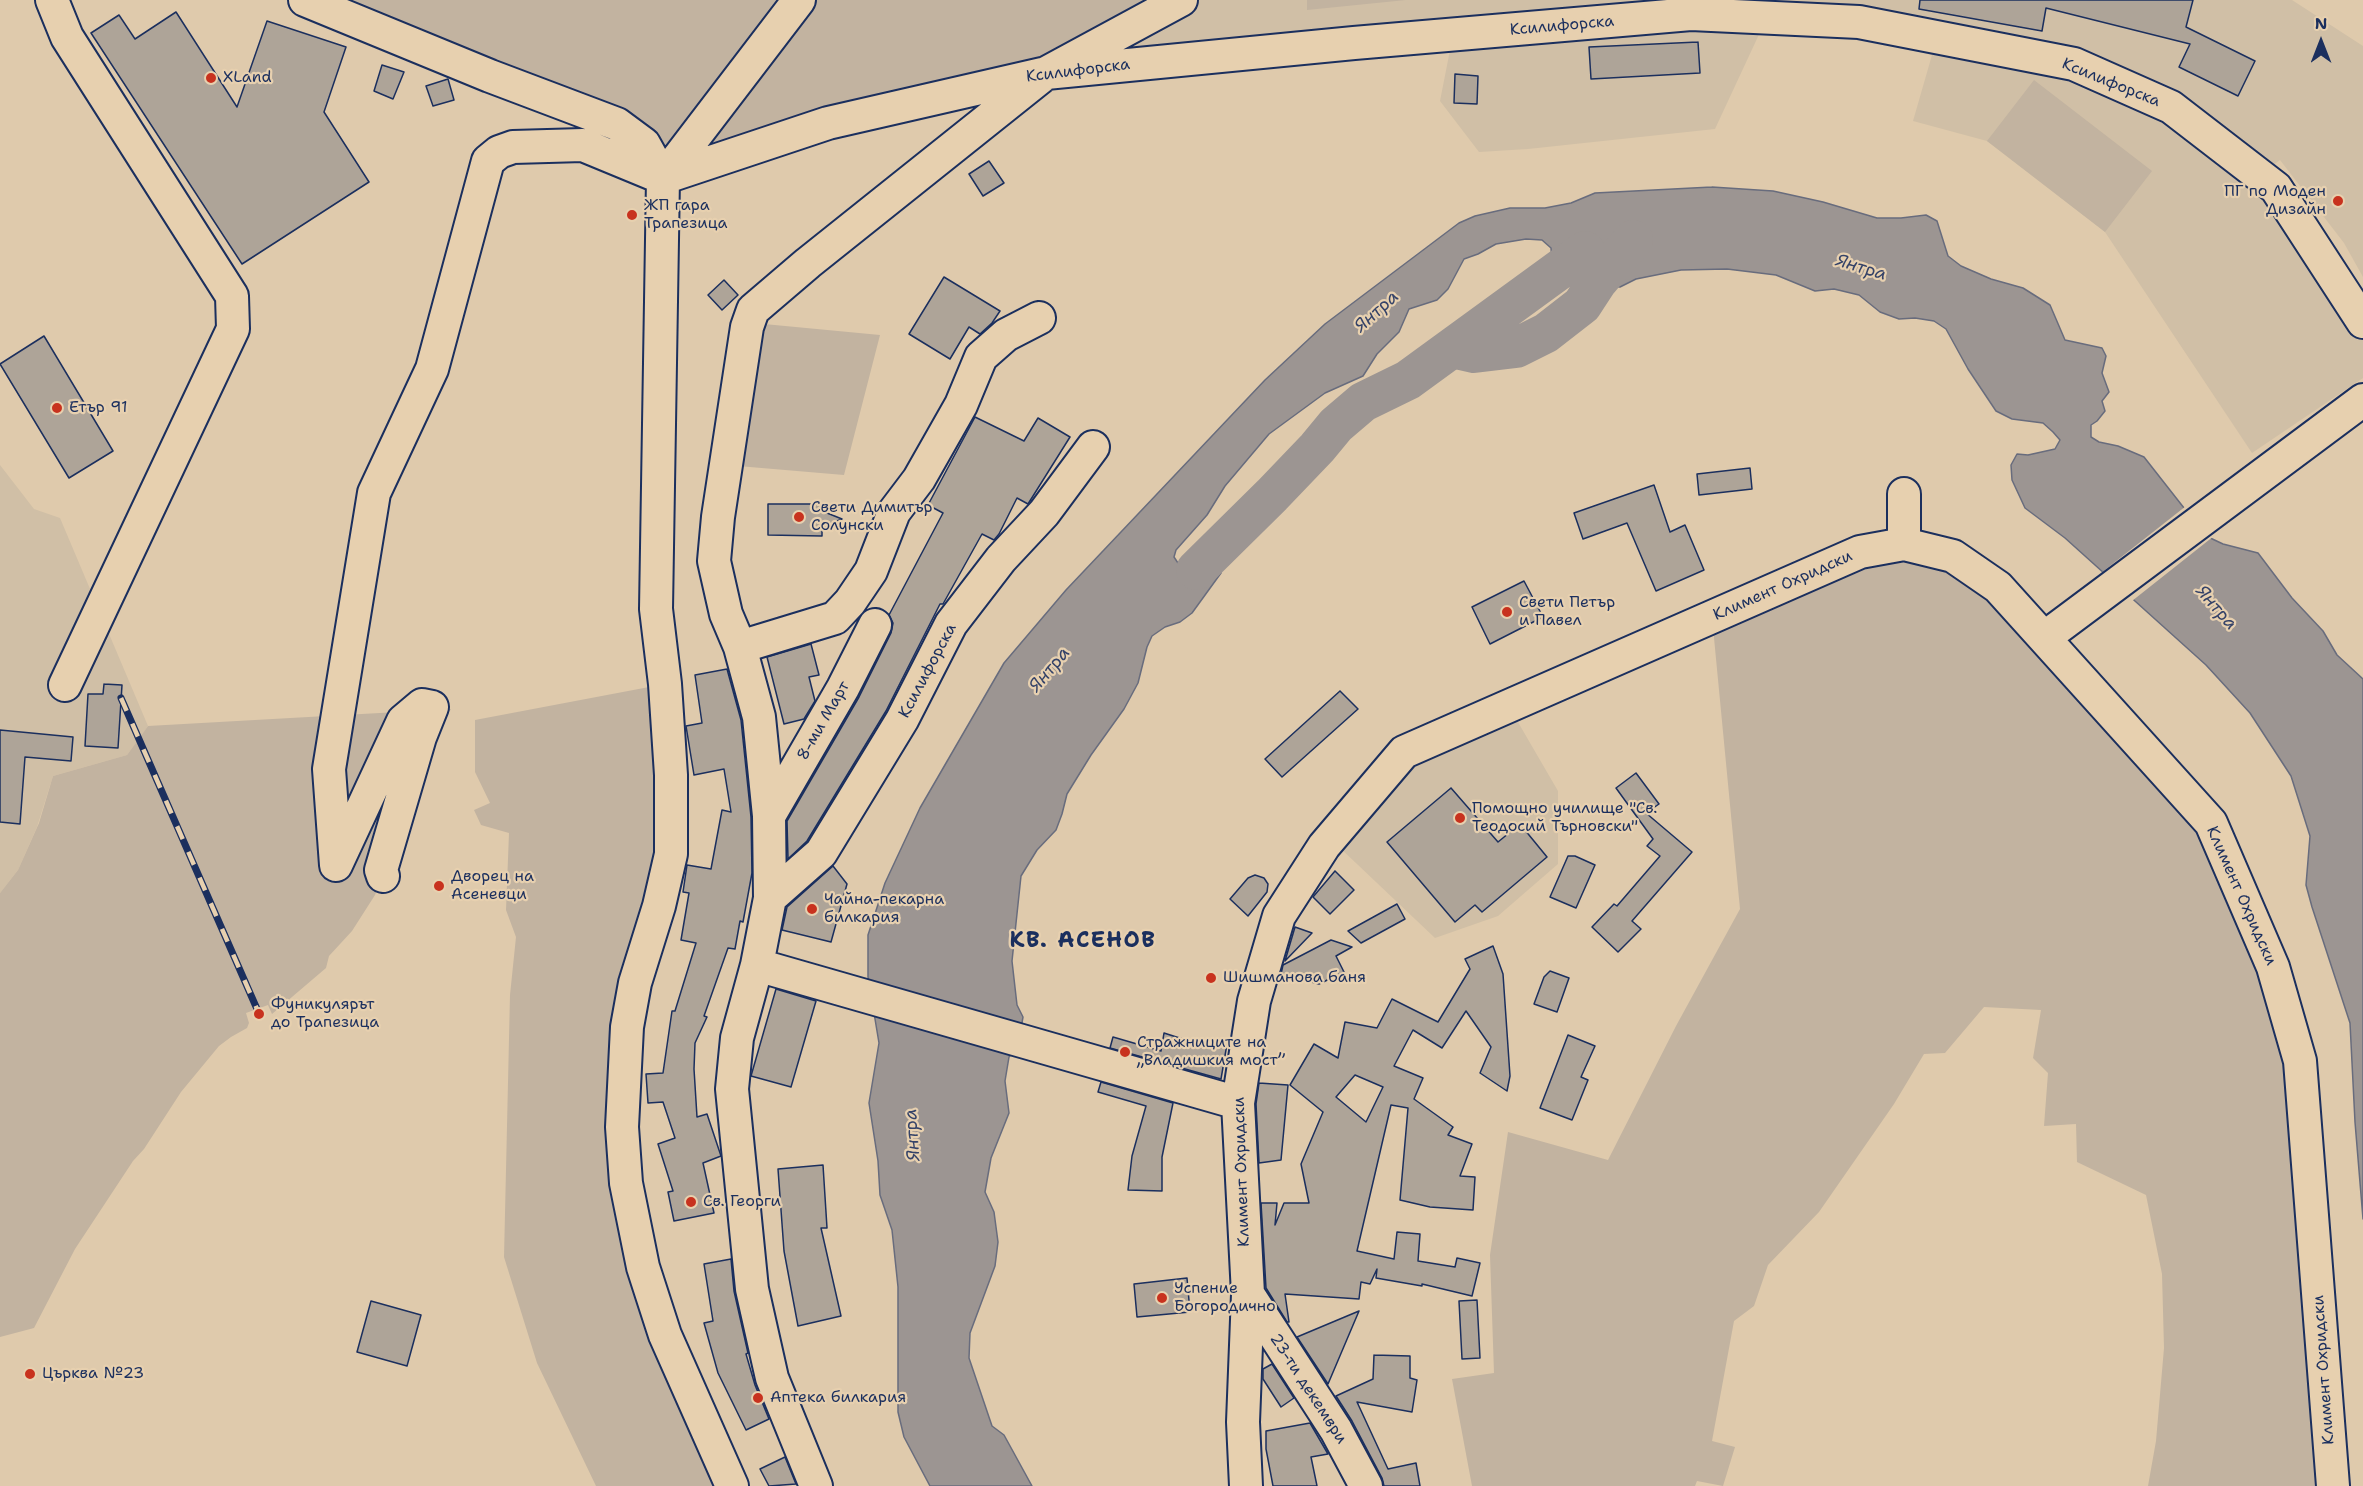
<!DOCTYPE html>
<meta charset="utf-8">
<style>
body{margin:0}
#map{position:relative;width:2363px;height:1486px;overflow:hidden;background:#dfcaac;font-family:"Shantell Sans",sans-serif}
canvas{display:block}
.north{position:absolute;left:2291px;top:12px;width:60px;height:60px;-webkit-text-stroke:4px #e7d0af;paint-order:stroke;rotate:0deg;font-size:16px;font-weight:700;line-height:24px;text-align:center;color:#1b2f5e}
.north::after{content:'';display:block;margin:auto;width:21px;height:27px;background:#1b2f5e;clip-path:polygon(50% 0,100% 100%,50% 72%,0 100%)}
</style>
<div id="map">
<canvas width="2363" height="1486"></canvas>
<div class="north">N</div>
</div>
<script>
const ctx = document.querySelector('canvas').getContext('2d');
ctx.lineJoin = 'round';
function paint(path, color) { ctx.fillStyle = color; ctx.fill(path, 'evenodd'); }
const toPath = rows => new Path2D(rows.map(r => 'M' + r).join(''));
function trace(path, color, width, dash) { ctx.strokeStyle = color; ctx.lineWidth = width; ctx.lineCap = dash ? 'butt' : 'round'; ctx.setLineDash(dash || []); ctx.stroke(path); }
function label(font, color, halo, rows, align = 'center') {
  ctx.font = font + ' "Shantell Sans",sans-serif'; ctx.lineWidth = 4.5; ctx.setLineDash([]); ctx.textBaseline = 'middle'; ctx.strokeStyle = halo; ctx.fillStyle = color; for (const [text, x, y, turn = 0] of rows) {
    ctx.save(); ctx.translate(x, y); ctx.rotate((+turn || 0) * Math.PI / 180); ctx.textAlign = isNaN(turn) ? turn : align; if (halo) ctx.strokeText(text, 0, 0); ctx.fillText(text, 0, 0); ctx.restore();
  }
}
const built = toPath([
 [1181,0,2292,0,2363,46,2363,277,2344,243,2280,160,2260,175,2363,324,2363,378,2252,453,2105,232,1987,141,1913,121,1932,55,1857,37,1762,28,1715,129,1528,149,1479,152,1440,101,1451,45,1046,73],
 [0,465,34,509,60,518,148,726,127,755,53,776,37,827,18,870,0,893],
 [1515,717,1558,791,1558,864,1498,916,1435,938,1338,846,1415,760]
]);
const green = toPath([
 [305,0,1181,0,1046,73,663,178,644,144],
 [1307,0,1406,0,1307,10],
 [2034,80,2152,171,2105,232,1987,141],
 [764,324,880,335,844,475,738,466],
 [1860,552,1953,556,2211,823,2273,967,2333,1486,2148,1486,2156,1441,2164,1348,2162,1274,2146,1195,2077,1162,2076,1124,2044,1126,2048,1073,2033,1058,2041,1010,1984,1007,1945,1053,1924,1054,1894,1104,1819,1212,1768,1265,1754,1306,1734,1321,1712,1441,1735,1447,1723,1486,1697,1481,1695,1486,1472,1486,1452,1379,1494,1373,1490,1255,1508,1132,1608,1160,1676,1026,1740,909,1712,617],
 [665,684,671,775,635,983,626,1183,732,1486,596,1486,537,1363,504,1257,510,995,516,937,506,910,509,833,481,825,474,810,490,803,475,772,475,720],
 [451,709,430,744,375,895,352,931,329,956,326,968,272,1014,268,1005,246,1013,249,1023,247,1028,231,1037,219,1046,181,1092,144,1149,133,1161,75,1249,34,1328,0,1337,0,893,18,870,39,823,53,776,127,755,148,726]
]);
const water = toPath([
 [1712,187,1773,191,1823,202,1877,218,1901,218,1926,215,1937,221,1948,256,1961,266,1991,279,2023,288,2050,305,2065,340,2102,348,2106,356,2102,373,2109,392,2102,401,2105,411,2097,421,2091,425,2091,437,2099,442,2118,446,2144,457,2206,536,2223,544,2258,553,2292,598,2323,631,2337,655,2363,679,2363,1219,2355,1122,2350,1023,2312,907,2306,885,2310,836,2291,776,2250,713,2206,665,2065,538,2025,508,2012,480,2011,465,2017,454,2028,455,2055,449,2060,440,2053,432,2043,423,2012,419,1996,411,1968,369,1946,329,1934,321,1915,318,1899,319,1880,312,1859,295,1834,289,1815,291,1776,275,1727,269,1681,270,1636,279,1620,287,1604,285,1588,279,1569,276,1551,283,1542,283,1541,277,1552,262,1551,248,1542,240,1526,239,1496,244,1478,254,1464,259,1448,289,1437,300,1409,309,1399,332,1377,354,1363,376,1325,393,1269,434,1225,486,1207,515,1176,550,1174,557,1178,563,1187,565,1199,556,1213,537,1230,526,1238,537,1227,550,1221,563,1221,573,1192,613,1180,622,1165,627,1152,636,1147,647,1138,683,1124,709,1091,755,1067,794,1062,814,1056,830,1037,850,1021,876,1012,961,1017,1005,1023,1017,1018,1045,1009,1057,1005,1081,1009,1113,991,1158,985,1192,994,1212,998,1242,995,1266,970,1333,969,1358,992,1426,1004,1435,1032,1486,930,1486,904,1437,898,1412,898,1287,892,1230,880,1195,878,1161,869,1103,879,1043,868,977,868,935,885,883,920,808,1004,663,1066,590,1265,380,1325,324,1459,223,1475,216,1510,208,1545,208,1571,203,1595,193,1712,187]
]);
const pier = toPath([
 [2186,506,2208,533,2214,536,2132,601,2101,573]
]);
const river = toPath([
 [1452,348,1474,353,1516,348,1546,333,1582,305,1597,282,1633,240],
 [1196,570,1272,495,1317,448,1336,425,1363,402,1408,380,1585,251]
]);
const building = toPath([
 [1920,0,2193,0,2186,27,2255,61,2238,96,2179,67,2190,44,2046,8,2042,31,1919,9,1920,0],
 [176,12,237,107,267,21,346,47,324,112,369,182,242,264,91,33,119,15,135,39,176,12],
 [1698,42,1700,73,1591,79,1589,47,1698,42],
 [382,65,404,72,393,99,374,91,382,65],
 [1455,74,1478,76,1477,104,1454,103,1455,74],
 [448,79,454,100,433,106,426,86,448,79],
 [989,161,1004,183,983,196,969,174,989,161],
 [944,277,1000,311,992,323,980,334,969,327,950,359,909,334,944,277],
 [724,280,738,295,722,310,708,295,724,280],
 [44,336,113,451,69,478,0,364,44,336],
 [975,417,1024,441,1038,418,1070,437,1028,504,1017,498,999,534,994,540,982,534,943,604,940,604,886,711,807,841,788,859,787,821,859,697,891,633,893,623,889,615,943,513,928,505,975,417],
 [1750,468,1752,489,1699,495,1697,474,1750,468],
 [1654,485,1670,532,1685,525,1704,570,1656,591,1627,523,1583,539,1574,513,1654,485],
 [768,504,823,504,822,511,842,519,822,527,822,536,768,535,768,504],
 [1524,581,1543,617,1490,644,1472,607,1524,581],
 [811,644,819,675,809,677,815,701,804,719,784,724,767,657,811,644],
 [727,669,741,720,751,817,752,873,743,922,740,921,735,949,728,948,704,1016,707,1017,695,1043,694,1069,697,1117,707,1114,721,1156,703,1163,714,1213,674,1221,668,1192,673,1191,658,1144,675,1138,663,1102,648,1103,646,1074,663,1073,672,1011,675,1011,696,943,681,940,689,893,683,892,687,865,711,869,722,810,731,812,724,769,694,775,686,726,702,723,695,675,727,669],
 [104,684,122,685,118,748,85,746,88,694,103,694,104,684],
 [1340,691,1358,709,1282,777,1265,759,1340,691],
 [0,730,73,737,71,761,25,757,20,824,0,822,0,730],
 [1636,773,1659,804,1646,813,1692,852,1632,921,1641,929,1618,952,1592,927,1614,904,1617,906,1660,856,1647,846,1653,839,1616,788,1636,773],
 [1451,788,1498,842,1520,824,1547,857,1482,912,1475,905,1455,922,1387,842,1451,788],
 [1568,856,1575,856,1595,865,1576,908,1550,897,1568,856],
 [833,866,847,884,831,942,782,930,787,907,833,866],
 [1335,871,1354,890,1330,914,1313,897,1335,871],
 [1255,875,1264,878,1268,884,1267,892,1248,916,1230,899,1248,878,1255,875],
 [1397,904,1405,919,1361,943,1348,931,1397,904],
 [1295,927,1312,933,1285,961,1295,927],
 [1331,940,1352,947,1336,956,1344,972,1319,984,1281,974,1283,965,1331,940],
 [1493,946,1503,974,1510,1076,1507,1091,1480,1073,1491,1047,1466,1011,1442,1048,1413,1030,1394,1066,1423,1078,1414,1099,1453,1127,1448,1135,1472,1144,1460,1176,1475,1177,1473,1210,1430,1207,1400,1200,1408,1108,1391,1105,1357,1251,1394,1259,1397,1232,1420,1234,1418,1261,1455,1267,1457,1258,1480,1263,1472,1296,1422,1284,1422,1286,1376,1278,1377,1269,1370,1284,1361,1282,1359,1299,1285,1294,1289,1322,1287,1322,1266,1288,1261,1203,1277,1203,1275,1225,1284,1203,1309,1203,1301,1164,1323,1112,1290,1085,1314,1044,1338,1058,1345,1022,1377,1028,1392,999,1438,1022,1470,969,1465,959,1493,946],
 [1355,1075,1383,1087,1366,1122,1336,1097,1355,1075],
 [1550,971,1569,978,1557,1012,1534,1004,1544,977,1550,971],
 [776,989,816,1001,791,1087,751,1076,776,989],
 [1164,1033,1192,1042,1227,1044,1221,1079,1110,1048,1113,1037,1161,1051,1164,1033],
 [1568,1035,1595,1046,1581,1077,1588,1080,1572,1120,1540,1108,1568,1035],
 [1101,1082,1173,1103,1162,1157,1162,1191,1128,1190,1132,1156,1146,1106,1098,1092,1101,1082],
 [1259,1083,1288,1085,1281,1160,1259,1163,1256,1104,1259,1083],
 [823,1165,827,1228,821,1228,841,1316,798,1326,784,1251,778,1169,823,1165],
 [731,1259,734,1291,748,1353,746,1354,755,1385,769,1419,746,1430,718,1373,704,1323,713,1321,704,1264,731,1259],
 [1187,1278,1190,1312,1137,1317,1134,1284,1187,1278],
 [1477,1300,1480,1358,1462,1359,1459,1301,1477,1300],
 [371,1301,421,1315,407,1366,357,1352,371,1301],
 [1359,1311,1328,1384,1297,1337,1359,1311],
 [1374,1355,1410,1356,1410,1378,1417,1380,1412,1412,1357,1402,1388,1469,1416,1463,1420,1486,1384,1486,1382,1478,1352,1421,1336,1396,1373,1379,1374,1355],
 [1272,1364,1294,1398,1281,1407,1263,1379,1263,1369,1272,1364],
 [1310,1423,1328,1454,1311,1457,1317,1486,1273,1486,1266,1449,1266,1431,1310,1423],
 [785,1457,796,1484,769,1486,760,1469,785,1457]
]);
const minor = toPath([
 [52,0,67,37,232,296,233,329,65,685],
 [305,0,490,76,617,124,644,144,663,178,656,609,665,684,671,775,671,854,659,906,635,983,627,1027,622,1127,626,1183,643,1267,665,1335,732,1486],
 [663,178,828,123,1046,73,1354,43,1691,14,1859,22,2074,64,2171,107,2276,188,2363,322],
 [663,178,799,0],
 [1904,544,1904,494],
 [2044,638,2363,400],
 [740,647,835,618,850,602,871,571,894,512,919,479,961,405,981,357,1006,335,1039,318],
 [769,816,843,688,875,625],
 [383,876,381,870,420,737,432,707,422,705,403,721,336,865,329,769,374,493,432,369,488,161,499,152,513,147,583,145,663,178],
 [770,898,821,853,902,720,951,624,1001,559,1044,513,1093,447],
 [757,965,1238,1103],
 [1248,1294,1336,1430,1366,1486],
 [816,1486,772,1378,752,1289,732,1089,737,1038,757,965,770,898,769,816,759,717,740,647,726,614,714,561,718,517,747,327,753,310,808,263,1046,73,1181,0],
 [1246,1486,1243,1422,1248,1294,1238,1103,1254,1001,1279,916,1324,846,1404,752,1860,552,1904,544,1953,556,1998,587,2211,823,2273,967,2300,1061,2333,1486]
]);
const rail = toPath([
 [121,698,257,1009]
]);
const markers = [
 [211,78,6,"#c8321e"],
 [2338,201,6,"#c8321e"],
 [632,215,6,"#c8321e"],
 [57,408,6,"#c8321e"],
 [799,517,6,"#c8321e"],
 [1507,612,6,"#c8321e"],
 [1460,818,6,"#c8321e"],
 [439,886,6,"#c8321e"],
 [812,909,6,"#c8321e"],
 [1211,978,6,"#c8321e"],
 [259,1014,6,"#c8321e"],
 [1125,1052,6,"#c8321e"],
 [691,1202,6,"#c8321e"],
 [1162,1298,6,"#c8321e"],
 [30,1374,6,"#c8321e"],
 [758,1398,6,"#c8321e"]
];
const streetNames = [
 ["Ксилифорска",1562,26,-5],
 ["Ксилифорска",1078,71,-7],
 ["Ксилифорска",2111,83,22],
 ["Климент Охридски",1783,586,-24],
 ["Ксилифорска",928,671,-62],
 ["8-ми Март",824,721,-60],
 ["Климент Охридски",2241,896,66],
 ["Климент Охридски",1242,1172,-92],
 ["Климент Охридски",2324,1370,-94],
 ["23-ти декември",1308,1389,57]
];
const poiNames = [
 ["XLand",223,78],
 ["ПГ по Моден",2326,192,"right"],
 ["Дизайн",2326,210,"right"],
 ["ЖП гара",644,206],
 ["Трапезица",644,224],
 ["Етър 91",69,408],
 ["Свети Димитър",811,508],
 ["Солунски",811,526],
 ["Свети Петър",1519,603],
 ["и Павел",1519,621],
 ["Помощно училище \"Св.",1472,809],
 ["Теодосий Търновски\"",1472,827],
 ["Дворец на",451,877],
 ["Асеневци",451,895],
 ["Чайна-пекарна",824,900],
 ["билкария",824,918],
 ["Шишманова баня",1223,978],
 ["Фуникулярът",271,1005],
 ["до Трапезица",271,1023],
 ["Стражниците на",1137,1043],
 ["„Владишкия мост”",1137,1061],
 ["Св. Георги",703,1202],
 ["Успение",1174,1289],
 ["Богородично",1174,1307],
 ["Църква №23",42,1374],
 ["Аптека билкария",770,1398]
];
const waterNames = [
 ["Янтра",1861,268,17],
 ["Янтра",1377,312,-42],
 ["Янтра",2216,608,49],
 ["Янтра",1050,670,-50],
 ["Янтра",913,1135,-94]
];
const districtNames = [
 ["КВ. АСЕНОВ",1083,941]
];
paint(built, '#d0bfa6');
paint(green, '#c2b3a0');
paint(water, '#9c9592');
trace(water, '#686c7d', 1.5);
paint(pier, '#dfcaac');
trace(river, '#9c9592', 40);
paint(building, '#aea498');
trace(building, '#1b2f5e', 1.5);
trace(minor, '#1b2f5e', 36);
trace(minor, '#e7d0af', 32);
trace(rail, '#1b2f5e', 7);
trace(rail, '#e7d0af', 4.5, [14]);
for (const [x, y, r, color] of markers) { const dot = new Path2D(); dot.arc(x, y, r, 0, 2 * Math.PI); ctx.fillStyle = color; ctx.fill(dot); trace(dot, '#e7d0af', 2); }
label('16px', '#1b2f5e', '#e7d0af', streetNames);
label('16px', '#1b2f5e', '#e7d0af', poiNames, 'left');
label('italic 18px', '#354368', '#e7d0af', waterNames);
ctx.letterSpacing = '1.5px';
label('bold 22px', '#1b2f5e', '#e7d0af', districtNames);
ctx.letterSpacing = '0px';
</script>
